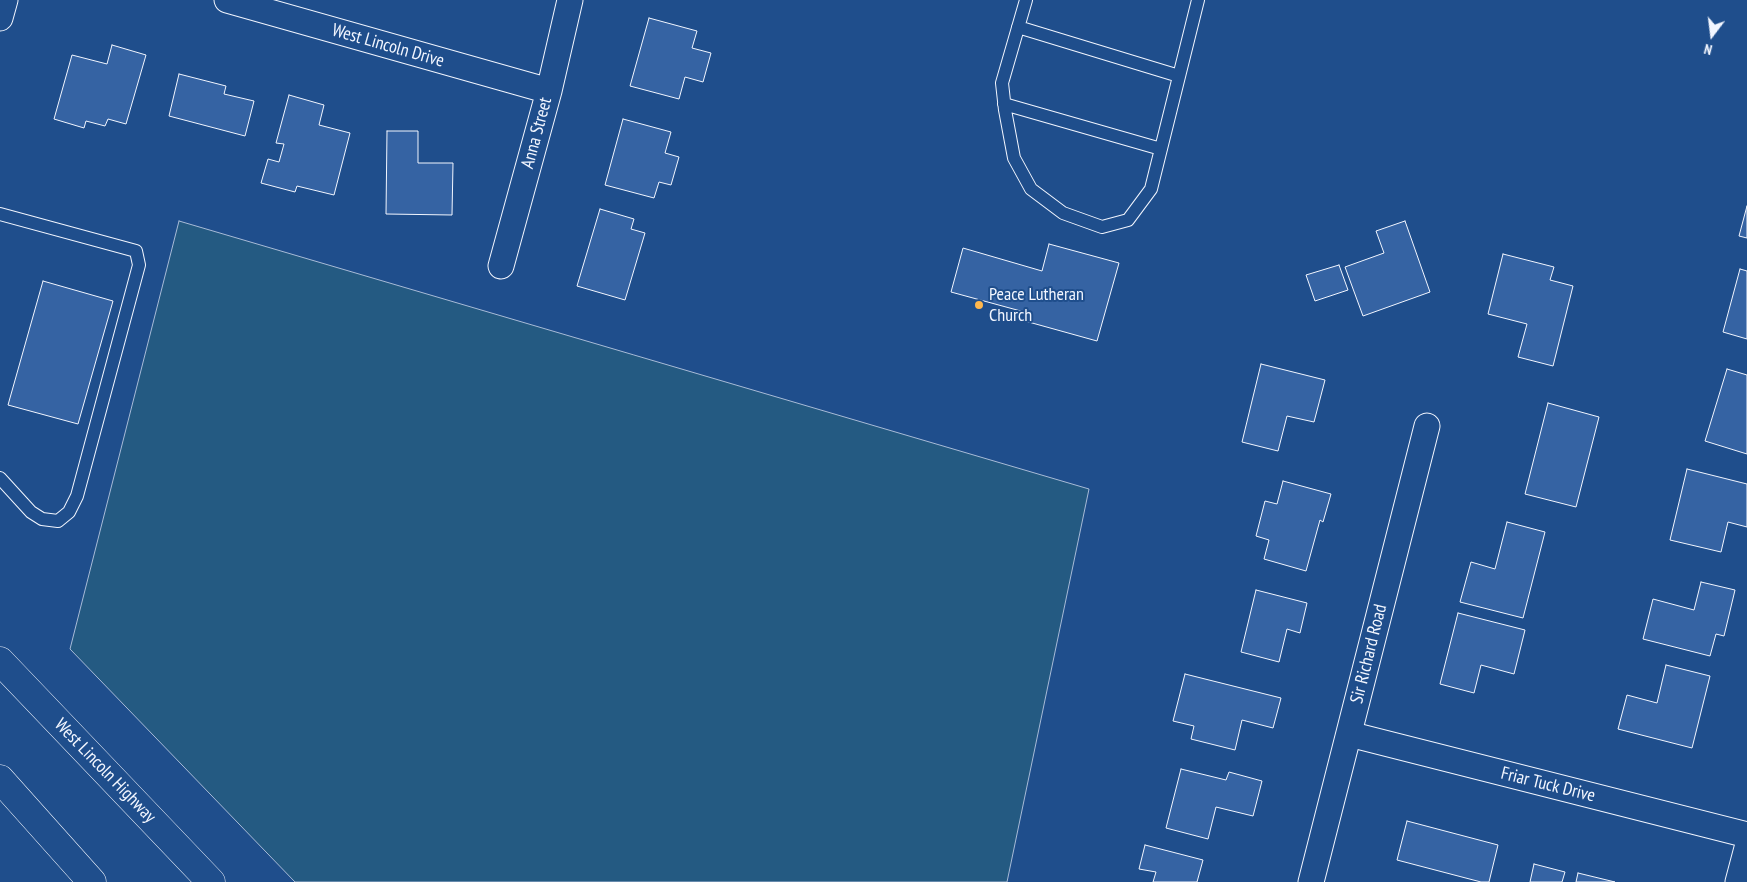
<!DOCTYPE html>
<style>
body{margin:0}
#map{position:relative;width:1747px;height:882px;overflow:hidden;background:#1f4e8c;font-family:"PT Sans Narrow",sans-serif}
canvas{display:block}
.north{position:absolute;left:1687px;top:10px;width:50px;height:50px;-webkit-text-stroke:4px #1f4e8c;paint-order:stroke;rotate:195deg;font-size:14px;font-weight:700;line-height:20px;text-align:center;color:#f2f6ff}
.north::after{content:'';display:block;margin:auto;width:18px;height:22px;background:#f2f6ff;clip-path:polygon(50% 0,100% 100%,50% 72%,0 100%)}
</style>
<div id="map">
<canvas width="1747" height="882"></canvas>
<div class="north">N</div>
</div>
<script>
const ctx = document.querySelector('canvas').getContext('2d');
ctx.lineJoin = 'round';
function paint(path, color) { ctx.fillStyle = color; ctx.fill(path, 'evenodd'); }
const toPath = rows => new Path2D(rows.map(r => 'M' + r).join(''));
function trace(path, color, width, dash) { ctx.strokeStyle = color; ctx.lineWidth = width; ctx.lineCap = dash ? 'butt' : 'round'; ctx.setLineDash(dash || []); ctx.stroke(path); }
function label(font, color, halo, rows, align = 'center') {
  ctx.font = font + ' "PT Sans Narrow",sans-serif'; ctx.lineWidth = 4; ctx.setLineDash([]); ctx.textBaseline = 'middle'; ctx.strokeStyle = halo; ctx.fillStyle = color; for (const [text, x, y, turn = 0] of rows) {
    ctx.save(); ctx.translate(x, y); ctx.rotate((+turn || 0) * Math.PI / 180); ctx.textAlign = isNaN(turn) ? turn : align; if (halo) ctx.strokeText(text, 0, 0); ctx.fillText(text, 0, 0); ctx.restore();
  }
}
const green = toPath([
 [179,221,1089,489,1007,882,295,882,70,649,179,221]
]);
const building = toPath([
 [649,18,697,31,692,48,711,53,703,82,685,77,679,99,630,86,649,18],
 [112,45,146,55,126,124,108,119,105,126,86,121,84,128,54,119,72,55,107,64,112,45],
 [179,74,226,86,224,94,254,101,245,136,169,116,179,74],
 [289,95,324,105,319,125,350,133,334,195,297,186,295,192,261,183,268,159,279,162,284,144,276,143,289,95],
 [623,119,671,132,665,153,679,157,671,185,659,182,654,198,605,185,623,119],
 [387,131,418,131,418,163,453,163,452,215,386,214,387,131],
 [1747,206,1747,238,1739,236,1747,206],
 [600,209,634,219,631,229,645,233,625,300,577,286,600,209],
 [1405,221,1430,292,1363,316,1345,267,1384,253,1376,231,1405,221],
 [1049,244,1119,263,1097,341,1025,321,1028,313,951,292,963,248,1042,271,1049,244],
 [1503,254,1554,267,1550,280,1573,286,1553,366,1518,357,1527,324,1488,314,1503,254],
 [1339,265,1348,290,1315,301,1306,275,1339,265],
 [1740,269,1747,271,1747,339,1723,332,1740,269],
 [43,281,113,301,78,424,8,405,43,281],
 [1261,364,1325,380,1314,422,1287,416,1278,451,1242,442,1261,364],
 [1727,369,1747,375,1747,454,1705,441,1727,369],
 [1548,403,1599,417,1576,507,1525,494,1548,403],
 [1687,469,1747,484,1747,527,1728,522,1721,552,1670,540,1687,469],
 [1283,481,1331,494,1323,522,1320,520,1306,571,1264,559,1269,540,1256,536,1265,501,1277,504,1283,481],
 [1507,522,1545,532,1523,618,1460,602,1471,562,1495,569,1507,522],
 [1701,582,1735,590,1724,636,1716,634,1710,656,1643,639,1653,599,1694,610,1701,582],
 [1256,590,1307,603,1300,633,1287,629,1279,662,1241,652,1256,590],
 [1458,613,1525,630,1514,674,1481,665,1474,693,1440,684,1458,613],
 [1666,665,1710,676,1692,748,1618,729,1627,695,1657,703,1666,665],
 [1185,674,1281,698,1273,728,1242,720,1235,750,1191,739,1194,726,1173,721,1185,674],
 [1181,769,1226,780,1229,772,1262,781,1253,816,1216,807,1208,839,1166,828,1181,769],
 [1407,821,1498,845,1489,882,1481,882,1397,860,1407,821],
 [1145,845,1203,860,1197,882,1153,882,1156,872,1139,869,1145,845],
 [1534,864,1565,872,1562,882,1530,882,1534,864],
 [1578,873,1615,882,1576,882,1578,873]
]);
const service = toPath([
 [1026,0,1002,83,1005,110,1014,158,1031,189,1063,213,1102,227,1128,220,1151,189,1198,0],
 [1018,27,1179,76],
 [1004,104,1161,149],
 [0,214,136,251,139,265,77,496,69,512,58,521,42,519,31,512,0,478]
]);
const minor = toPath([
 [227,0,549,91],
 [0,18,5,0],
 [501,266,549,91,570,0],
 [1349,734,1747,835],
 [1311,882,1427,426],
 [1738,882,1747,848]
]);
const primary = toPath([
 [0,661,211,882],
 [0,779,92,882]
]);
const markers = [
 [979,305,5,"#ffb74d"]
];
const streetNames = [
 ["West Lincoln Drive",388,46,16],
 ["Anna Street",537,133,-75],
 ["Sir Richard Road",1369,654,-76],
 ["West Lincoln Highway",105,771,46],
 ["Friar Tuck Drive",1548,785,14]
];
const poiNames = [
 ["Peace Lutheran",989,295],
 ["Church",989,316]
];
paint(green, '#245a82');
trace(green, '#a8bbd7', 1);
paint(building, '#3563a3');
trace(building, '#f2f6ff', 1);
trace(service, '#f2f6ff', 14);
trace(minor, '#f2f6ff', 27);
trace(primary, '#f2f6ff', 29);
trace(service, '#1f4e8c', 12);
trace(minor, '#1f4e8c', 25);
trace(primary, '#1f4e8c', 28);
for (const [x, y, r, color] of markers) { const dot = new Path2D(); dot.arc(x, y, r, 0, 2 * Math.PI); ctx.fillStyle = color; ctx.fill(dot); trace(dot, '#1f4e8c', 2); }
label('18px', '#f2f6ff', '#1f4e8c', streetNames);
label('18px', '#f2f6ff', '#1f4e8c', poiNames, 'left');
</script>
